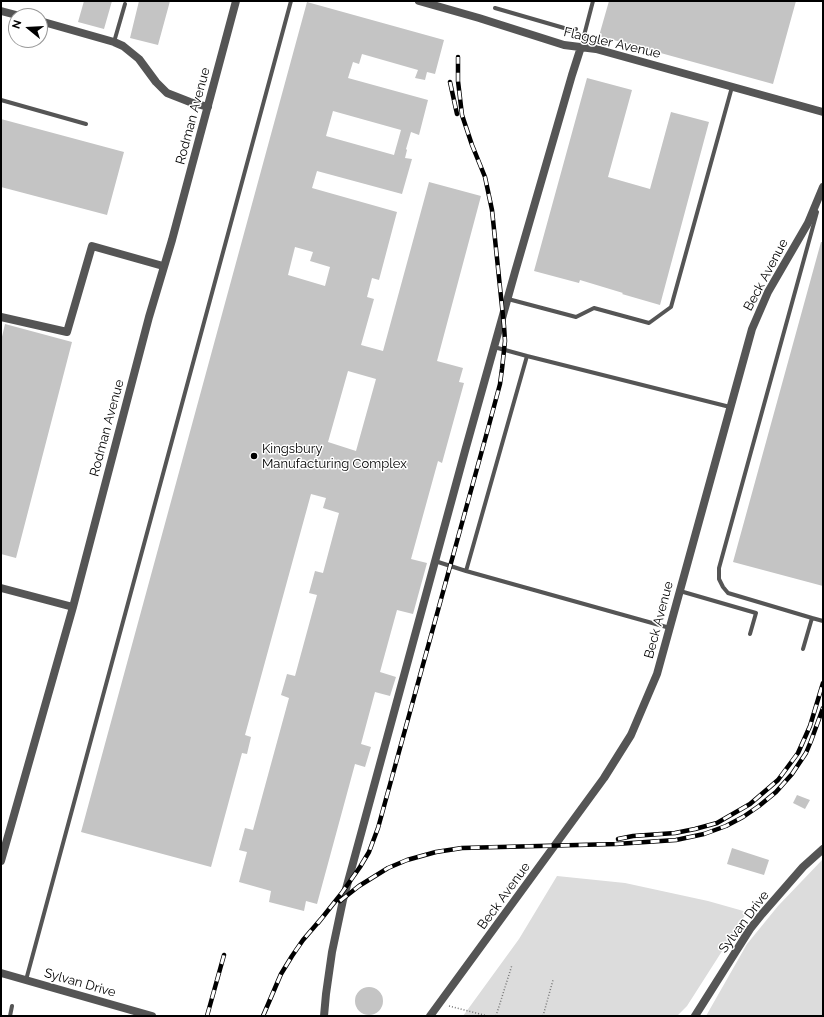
<!DOCTYPE html>
<style>
body{margin:0}
#map{position:relative;width:824px;height:1017px;overflow:hidden;background:#fff;font-family:Raleway,sans-serif}
canvas{display:block}
.frame{position:absolute;inset:0;border:2px solid #000;pointer-events:none}
.north{position:absolute;left:8px;top:8px;width:40px;height:40px;box-sizing:border-box;background:#fff;border:1px solid #999;border-radius:50%;rotate:288deg;font-size:11px;font-weight:700;line-height:16px;text-align:center;color:#000}
.north::after{content:'';display:block;margin:auto;width:14px;height:18px;background:#000;clip-path:polygon(50% 0,100% 100%,50% 72%,0 100%)}
</style>
<div id="map">
<canvas width="824" height="1017"></canvas>
<div class="frame"></div>
<div class="north">N</div>
</div>
<script>
const ctx = document.querySelector('canvas').getContext('2d');
ctx.lineJoin = 'round';
function paint(path, color) { ctx.fillStyle = color; ctx.fill(path, 'evenodd'); }
const toPath = rows => new Path2D(rows.map(r => 'M' + r).join(''));
function trace(path, color, width, dash) { ctx.strokeStyle = color; ctx.lineWidth = width; ctx.lineCap = dash ? 'butt' : 'round'; ctx.setLineDash(dash || []); ctx.stroke(path); }
function label(font, color, halo, rows, align = 'center') {
  ctx.font = font + ' Raleway,sans-serif'; ctx.lineWidth = 3; ctx.setLineDash([]); ctx.textBaseline = 'middle'; ctx.strokeStyle = halo; ctx.fillStyle = color; for (const [text, x, y, turn = 0] of rows) {
    ctx.save(); ctx.translate(x, y); ctx.rotate((+turn || 0) * Math.PI / 180); ctx.textAlign = isNaN(turn) ? turn : align; if (halo) ctx.strokeText(text, 0, 0); ctx.fillText(text, 0, 0); ctx.restore();
  }
}
const green = toPath([
 [823,859,823,1016,706,1016,747,944,778,906],
 [557,876,625,883,708,901,747,912,687,1006,677,1016,463,1016,519,939]
]);
const building = toPath([
 [84,1,112,1,104,29,78,22],
 [139,1,170,1,158,45,130,38],
 [609,1,796,1,773,84,599,36],
 [307,2,444,40,435,74,427,72,425,80,415,78,418,70,362,54,359,64,353,62,348,78,428,100,419,135,411,132,406,149,407,150,405,158,412,159,402,194,317,171,312,188,397,212,379,280,372,278,367,297,374,299,361,345,383,351,429,182,481,196,437,361,463,368,459,382,464,383,442,463,438,461,411,559,427,563,413,614,397,610,380,672,396,677,390,696,375,692,361,744,371,747,365,767,355,764,317,904,306,901,304,911,269,902,271,891,239,882,247,852,239,850,245,828,253,830,289,698,281,695,287,674,295,676,317,595,309,593,315,571,323,573,339,513,323,508,326,498,311,494,245,735,251,737,247,754,242,753,211,867,81,832],
 [333,111,401,130,394,155,326,136],
 [295,247,313,252,310,261,330,267,325,286,288,275],
 [348,371,376,379,356,451,328,442],
 [587,78,632,90,608,177,650,189,671,112,709,122,660,305,622,294,623,293,580,280,579,283,534,271],
 [1,119,124,152,107,215,1,187],
 [821,242,823,242,823,586,733,562],
 [5,324,72,342,16,558,1,554,1,341],
 [797,795,810,800,805,809,793,803],
 [732,848,769,860,764,875,727,864],
 '355 1001a14 14 0 1 1 28 0a14 14 0 1 1-28 0Z'
]);
const path = toPath([
 [449,1006,488,1016],
 [496,1016,512,965],
 [543,1016,553,980]
]);
const lane = toPath([
 [495,8,571,30,576,29],
 [114,42,125,4],
 [581,47,593,1],
 [1,100,86,124],
 [508,299,576,317,594,308,649,323,671,307,732,87],
 [494,347,527,356],
 [435,561,466,571],
 [680,591,756,613,750,634],
 [812,618,823,621],
 [670,628,466,571,527,356,730,407],
 [803,649,812,618,728,593,723,587,719,579,719,568,817,212],
 [26,980,291,1],
 [10,1016,12,1006]
]);
const street = toPath([
 [419,1,479,18,564,45,596,49,823,112],
 [1,11,20,16],
 [40,21,114,42,123,46,139,59,156,82,167,93,190,102,208,107],
 [1,317,67,332,92,246,163,266],
 [1,588,73,607],
 [1,861,73,607,149,317,172,240,236,1],
 [1,973,152,1016],
 [324,1016,326,994,332,952,343,900,465,451,515,272,572,75,581,47],
 [430,1016,604,778,631,735,657,674,752,329,768,292,808,223,823,187],
 [695,1016,750,929,762,914,803,867,823,849]
]);
const rail = toPath([
 [450,82,457,114],
 [618,839,633,836,675,833,695,829,717,823,750,804,778,780,798,753,810,726,823,683],
 [340,901,359,886,388,868,407,860,436,852,462,848,616,844,676,840,704,834,726,826,743,817,759,806,776,792,792,774,806,753,811,741,823,708],
 [318,923,341,894,360,867,369,852,378,828,489,425,500,384,502,369,505,341,504,326,492,210,485,177,472,145,462,115,458,81,458,57],
 [207,1016,224,955],
 [263,1016,281,974,292,956,303,940,321,919]
]);
const markers = [
 [254,456,4,"#000"]
];
const streetNames = [
 ["Flaggler Avenue",612,43,13],
 ["Rodman Avenue",193,116,-75],
 ["Beck Avenue",766,275,-62],
 ["Rodman Avenue",107,428,-75],
 ["Beck Avenue",659,620,-75],
 ["Beck Avenue",504,896,-54],
 ["Sylvan Drive",744,922,-53],
 ["Sylvan Drive",80,983,16]
];
const poiNames = [
 ["Kingsbury",262,449],
 ["Manufacturing Complex",262,464]
];
paint(green, '#dcdcdc');
paint(building, '#c4c4c4');
trace(path, '#777', 1.5, [1, 2]);
trace(lane, '#555', 4);
trace(street, '#555', 8);
trace(rail, '#000', 4.5);
trace(rail, '#fff', 3, [9]);
for (const [x, y, r, color] of markers) { const dot = new Path2D(); dot.arc(x, y, r, 0, 2 * Math.PI); ctx.fillStyle = color; ctx.fill(dot); trace(dot, '#fff', 1.5); }
label('13px', '#000', '#fff', streetNames);
label('13px', '#000', '#fff', poiNames, 'left');
</script>
